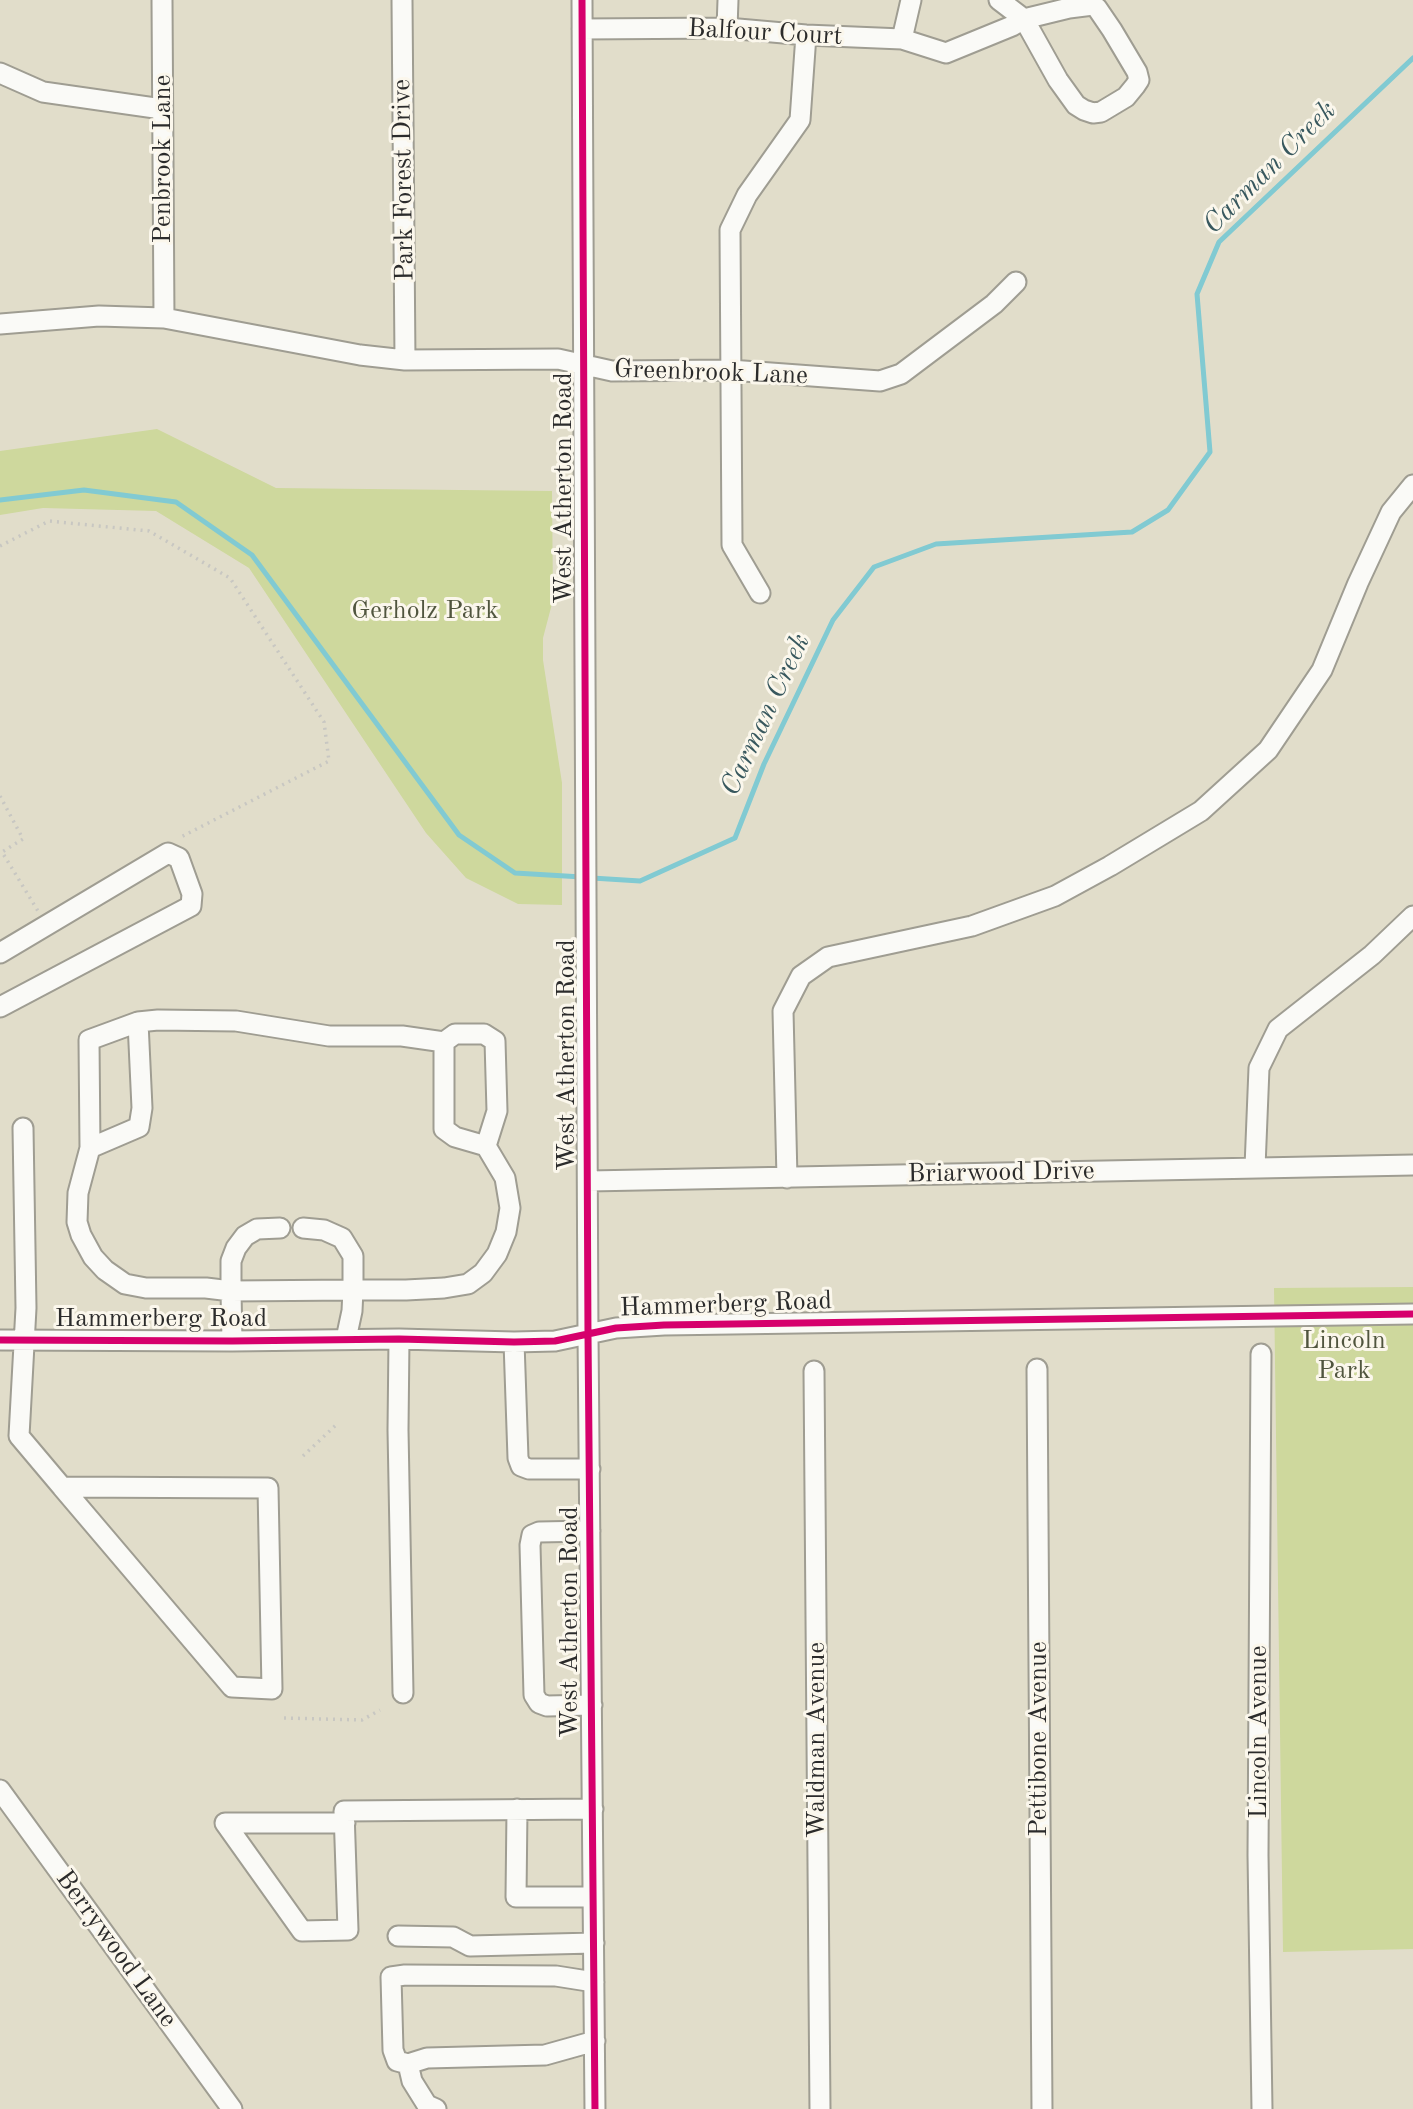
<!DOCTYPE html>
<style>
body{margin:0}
canvas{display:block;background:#e1ddca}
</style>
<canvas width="1413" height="2109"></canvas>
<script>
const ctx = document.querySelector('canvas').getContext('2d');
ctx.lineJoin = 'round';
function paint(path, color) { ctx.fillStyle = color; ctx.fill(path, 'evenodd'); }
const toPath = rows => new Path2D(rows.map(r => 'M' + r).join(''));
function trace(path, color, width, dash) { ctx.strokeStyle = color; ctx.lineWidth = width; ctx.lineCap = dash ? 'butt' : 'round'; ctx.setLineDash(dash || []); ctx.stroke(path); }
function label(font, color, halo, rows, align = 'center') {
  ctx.font = font + ' "Old Standard TT",serif'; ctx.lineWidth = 6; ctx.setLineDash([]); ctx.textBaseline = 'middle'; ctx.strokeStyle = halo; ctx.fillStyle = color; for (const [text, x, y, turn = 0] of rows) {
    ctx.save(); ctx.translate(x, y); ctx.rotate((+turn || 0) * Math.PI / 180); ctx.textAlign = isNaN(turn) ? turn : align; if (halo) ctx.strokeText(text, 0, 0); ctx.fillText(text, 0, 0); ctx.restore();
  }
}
const green = toPath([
 [157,429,276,488,552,491,553,600,543,638,543,660,562,783,562,905,518,904,466,878,426,833,249,568,156,511,43,508,0,515,0,451],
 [1413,1287,1413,1949,1283,1952,1274,1288]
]);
const stream = toPath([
 [0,500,84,490,176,502,252,555,459,835,515,873,582,877],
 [592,878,640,881,735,838,764,764,833,620,874,567,936,544,1132,532,1168,510,1210,452,1197,294,1219,242,1413,58]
]);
const path = toPath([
 [0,546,49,521,149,531,230,578,324,722,329,761,179,838],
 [0,796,23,839,2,852,38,911],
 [303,1456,336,1425],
 [284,1718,362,1720,380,1710]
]);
const minor = toPath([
 [162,0,164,318],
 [402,0,405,360],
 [582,0,588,1334,595,2109],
 [727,28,728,0],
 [582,29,727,28,806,35,902,39,946,53,1012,26,1024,19,1069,8,1093,5,1097,8,1112,30,1137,72,1139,80,1135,86,1126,97,1101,112,1093,113,1084,110,1076,105,1058,80,1024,19,999,0],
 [902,39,911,0],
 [0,73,43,92,162,109],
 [0,324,99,316,164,318,360,355,405,360,558,359,612,371,730,370,880,381,901,374,994,304,1016,282],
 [760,593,732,545,730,230,747,195,800,120,806,35],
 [0,953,168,853,179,858,192,894,191,906,0,1007],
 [138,1022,158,1020,236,1021,329,1036,402,1036,444,1042],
 [23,1128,26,1308,19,1436,62,1487],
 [90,1148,89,1040,138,1022,142,1108,139,1127,90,1148,78,1193,77,1222,81,1235,93,1257,105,1270,125,1284,146,1288,206,1288,231,1291,231,1261,236,1248,245,1236,257,1229,280,1228],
 [1255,1167,1259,1068,1278,1029,1372,955,1413,916],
 [787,1178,783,1011,801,976,828,957,972,926,1055,896,1110,866,1201,811,1268,750,1322,670,1358,583,1391,512,1413,485],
 [589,1181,1413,1165],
 [346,1339,352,1311,353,1290,406,1290,444,1288,468,1284,483,1273,497,1254,506,1232,510,1208,505,1178,486,1146,455,1137,444,1129,444,1042,455,1034,484,1034,495,1041,497,1111,486,1146],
 [399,1339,398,1430,403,1693],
 [0,1340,232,1341,399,1339,514,1342,555,1341,616,1328,664,1325,1413,1314],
 [232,1341,231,1291,353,1290,353,1256,342,1238,324,1230,303,1228],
 [514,1342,518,1458,521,1466,529,1469,590,1469],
 [1261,1354,1258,1855,1262,2109],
 [1037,1369,1042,2109],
 [814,1371,820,2109],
 [62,1487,268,1488,272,1689,232,1687,62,1487],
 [590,1531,539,1532,532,1535,530,1545,534,1695,539,1703,547,1706,592,1705],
 [0,1790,232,2109],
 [517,1809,516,1897,593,1897],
 [345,1823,225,1823,302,1931,348,1930,344,1811,593,1809],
 [398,1936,453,1937,470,1946,594,1943],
 [408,2064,397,2061,393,2050,391,1977,405,1975,556,1976,594,1982],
 [436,2109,427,2105,412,2081,408,2064,427,2058,545,2055,595,2041]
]);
const cycleway = toPath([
 [582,0,588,1334,595,2109],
 [0,1340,232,1341,399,1339,514,1342,555,1341,616,1328,664,1325,1413,1314]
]);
const streetNames = [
 ["Balfour Court",765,33,3],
 ["Penbrook Lane",163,159,-90],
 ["Park Forest Drive",404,180,-91],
 ["Greenbrook Lane",711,373,2],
 ["West Atherton Road",564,488,-90],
 ["West Atherton Road",567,1055,-90],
 ["Briarwood Drive",1001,1173,-1],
 ["Hammerberg Road",726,1305,-2],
 ["Hammerberg Road",161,1319],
 ["West Atherton Road",570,1622,-90],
 ["Lincoln Avenue",1259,1732,-90],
 ["Pettibone Avenue",1039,1739,-90],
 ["Waldman Avenue",817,1740,-90],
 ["Berrywood Lane",116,1949,54]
];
const parkNames = [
 ["Gerholz Park",425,611],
 ["Lincoln",1344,1341],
 ["Park",1344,1371]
];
const waterNames = [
 ["Carman Creek",1270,168,-45],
 ["Carman Creek",766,715,-65]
];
paint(green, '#ced89d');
trace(stream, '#81cad2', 5);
trace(minor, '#9f9d92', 23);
trace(path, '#c8c7c2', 3.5, [2, 5]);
trace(minor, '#fafaf7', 19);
trace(cycleway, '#d6006c', 7);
label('26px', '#2b2b2b', '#fbf7ec', streetNames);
label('26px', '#50553e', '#fbf7ec', parkNames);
label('italic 28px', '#38585e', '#fbf7ec', waterNames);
</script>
